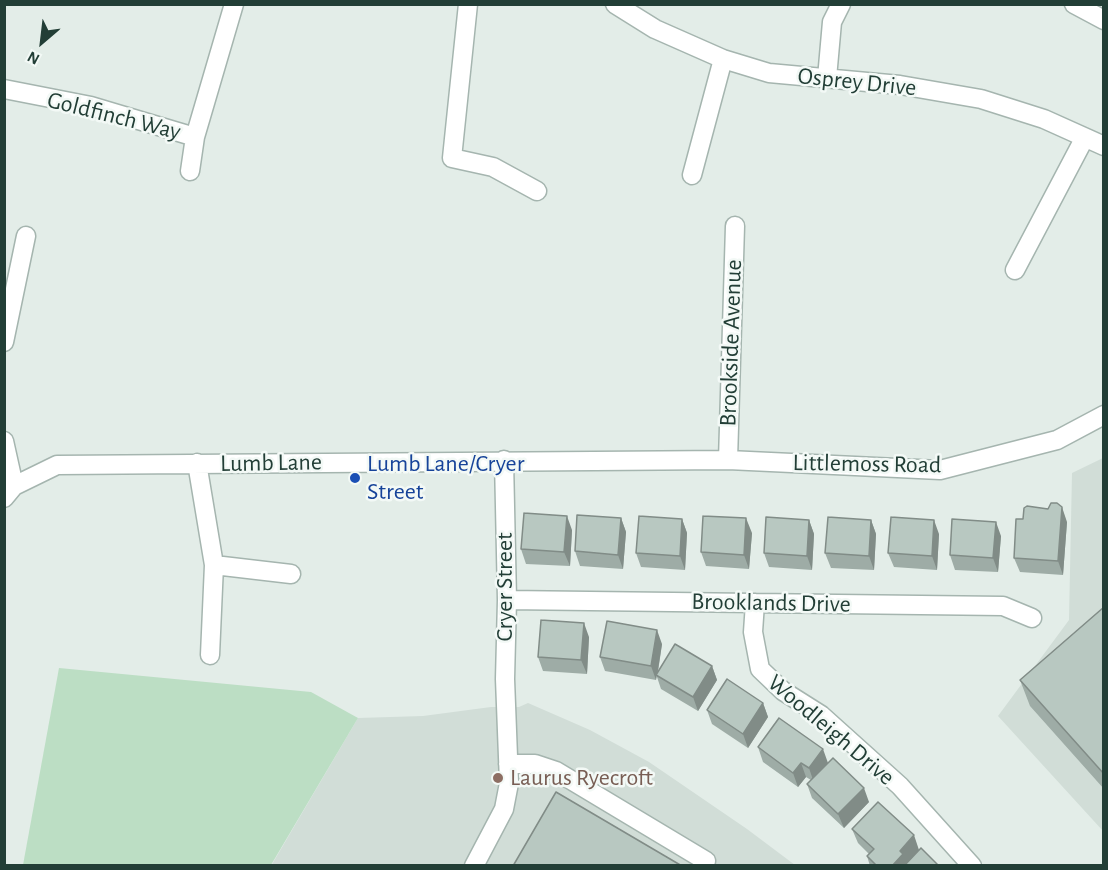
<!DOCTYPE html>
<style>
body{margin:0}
#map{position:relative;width:1108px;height:870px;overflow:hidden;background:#e3ede8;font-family:"Alegreya Sans",sans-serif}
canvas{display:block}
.frame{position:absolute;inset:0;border:6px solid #223e36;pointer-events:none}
.north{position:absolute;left:12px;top:12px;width:60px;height:60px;-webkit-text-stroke:4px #f3f9f6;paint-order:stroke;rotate:208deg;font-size:16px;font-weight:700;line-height:24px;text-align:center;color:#223e36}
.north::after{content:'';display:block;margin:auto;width:21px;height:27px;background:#223e36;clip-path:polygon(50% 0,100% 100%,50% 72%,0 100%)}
</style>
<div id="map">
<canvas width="1108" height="870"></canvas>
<div class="frame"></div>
<div class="north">N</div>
</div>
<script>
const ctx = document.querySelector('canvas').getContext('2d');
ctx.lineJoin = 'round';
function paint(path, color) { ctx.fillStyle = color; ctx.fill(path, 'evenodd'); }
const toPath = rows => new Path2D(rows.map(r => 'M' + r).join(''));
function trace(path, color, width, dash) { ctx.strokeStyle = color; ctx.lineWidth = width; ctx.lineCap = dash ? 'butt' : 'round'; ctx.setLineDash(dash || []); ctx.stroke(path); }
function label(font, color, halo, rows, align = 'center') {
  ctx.font = font + ' "Alegreya Sans",sans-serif'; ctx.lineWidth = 5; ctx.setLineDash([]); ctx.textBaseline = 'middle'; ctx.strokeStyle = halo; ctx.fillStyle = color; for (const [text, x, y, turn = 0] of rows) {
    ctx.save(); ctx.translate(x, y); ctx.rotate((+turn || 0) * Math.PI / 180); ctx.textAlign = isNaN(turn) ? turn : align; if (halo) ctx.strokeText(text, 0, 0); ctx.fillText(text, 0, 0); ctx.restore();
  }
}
const built = toPath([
 [1103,458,1103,831,998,716,1069,620,1072,473],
 [528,703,590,730,649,762,747,829,795,865,271,866,358,718,423,716,491,707,519,707]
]);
const green = toPath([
 [59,668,311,692,358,718,271,865,23,865]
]);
const minor = toPath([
 [468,4,452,158,493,167,537,191],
 [615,4,655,29,723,59,769,73,900,85,981,99,1044,119,1104,146],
 [1074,4,1104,20],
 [827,78,832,22,841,4],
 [4,89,91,106,195,137,234,4],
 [190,171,195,137],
 [692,175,723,59],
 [1015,270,1084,139],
 [4,342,26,236],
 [4,441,14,486],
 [728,460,735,226],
 [197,463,214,565,210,655],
 [4,498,14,486,57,465,728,460,940,470,1057,440,1104,415],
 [214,565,291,574],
 [507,600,1003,606,1032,618],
 [755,603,753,632,760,669,783,691,821,715,900,786,972,866],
 [508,764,535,764,556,771,706,861],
 [474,866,504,809,509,783,505,679,507,600,504,460]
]);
const wall = toPath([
 [621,518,626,532,623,569,580,566,575,551],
 [682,519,687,533,685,570,641,567,636,553],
 [809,520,814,534,812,570,769,567,764,553],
 [871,520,876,534,874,570,831,568,825,553],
 [1067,522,1063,575,1020,572,1014,558],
 [572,530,570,566,526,564,521,549],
 [752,533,749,569,706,566,701,552],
 [939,534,937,570,894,567,888,553],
 [1001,536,998,572,955,570,950,555],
 [1104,607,1104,789,1030,706,1020,680],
 [589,637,587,674,543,671,538,657],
 [662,644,658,672,712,666,717,680,698,711,661,689,657,677,656,680,605,671,600,657],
 [763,703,768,717,748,748,712,724,707,710],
 [758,747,828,763,869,802,844,828,812,798,807,784,811,780,806,777,798,787,763,762],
 [852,829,919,850,939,866,870,866,867,856,869,854,858,843]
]);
const shadedWall = toPath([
 [1062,507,1067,522,1063,575,1058,561],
 [567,516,572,530,570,566,564,552],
 [621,518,626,532,623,569,618,555],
 [746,518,752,533,749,569,744,555],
 [682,519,687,533,685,570,680,556],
 [809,520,814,534,812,570,807,556],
 [871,520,876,534,874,570,869,556],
 [934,520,939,534,937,570,932,556],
 [996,522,1001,536,998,572,993,558],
 [584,623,589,637,587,674,581,660],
 [657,630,662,644,657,676,656,675,656,680,651,666],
 [712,666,717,680,698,711,693,697],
 [763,703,768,717,748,748,743,734],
 [823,749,828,763,814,783,809,768],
 [801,763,806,777,798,787,793,773],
 [864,788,869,802,844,828,838,814],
 [914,835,919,850,907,866,892,866,900,851]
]);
const building = toPath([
 [1051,503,1057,503,1062,507,1058,561,1014,558,1016,519,1023,519,1024,508,1027,506,1048,509,1051,503],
 [524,513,567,516,564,552,521,549,524,513],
 [577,515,621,518,618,555,575,551,577,515],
 [639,516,682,519,680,556,636,553,639,516],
 [703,516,746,518,744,555,701,552,703,516],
 [766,517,809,520,807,556,764,553,766,517],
 [828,517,871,520,869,556,825,553,828,517],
 [891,517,934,520,932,556,888,553,891,517],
 [952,519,996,522,993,558,950,555,952,519],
 [1104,607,1104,774,1020,680,1104,607],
 [541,620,584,623,581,660,538,657,541,620],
 [607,621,657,630,651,666,600,657,607,621],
 [675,644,712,666,693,697,656,675,675,644],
 [727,679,763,703,743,734,707,710,727,679],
 [779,718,823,749,809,768,801,763,793,773,758,747,779,718],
 [833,758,864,788,838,814,807,784,833,758],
 [556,792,682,866,513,866,556,792],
 [878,802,914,835,900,851,903,854,892,866,877,866,867,856,874,849,852,829,878,802],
 [921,848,939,866,904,866,921,848]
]);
const markers = [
 [355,478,6,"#1a4fb4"],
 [498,778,6,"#8d6e63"]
];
const streetNames = [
 ["Osprey Drive",857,82,6],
 ["Goldfinch Way",114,116,14],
 ["Brookside Avenue",731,343,-88],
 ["Lumb Lane",271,463,-1],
 ["Littlemoss Road",867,464,1],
 ["Cryer Street",505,587,-90],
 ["Brooklands Drive",771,603,1],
 ["Woodleigh Drive",831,730,40]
];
const transitNames = [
 ["Lumb Lane/Cryer",367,464],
 ["Street",367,492]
];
const educationNames = [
 ["Laurus Ryecroft",510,778]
];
paint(built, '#d1ddd7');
paint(green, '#bcdec4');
trace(minor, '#a5b5af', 21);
trace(minor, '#fff', 18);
paint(wall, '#9eaca6');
paint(shadedWall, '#818c87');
paint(building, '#b8c8c1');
trace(building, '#818c87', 1.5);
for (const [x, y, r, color] of markers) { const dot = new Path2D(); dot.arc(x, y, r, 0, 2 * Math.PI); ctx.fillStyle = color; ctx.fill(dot); trace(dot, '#f3f9f6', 2); }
label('24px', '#223e36', '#f3f9f6', streetNames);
label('24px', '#164399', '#f3f9f6', transitNames, 'left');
label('24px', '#785e54', '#f3f9f6', educationNames, 'left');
</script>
